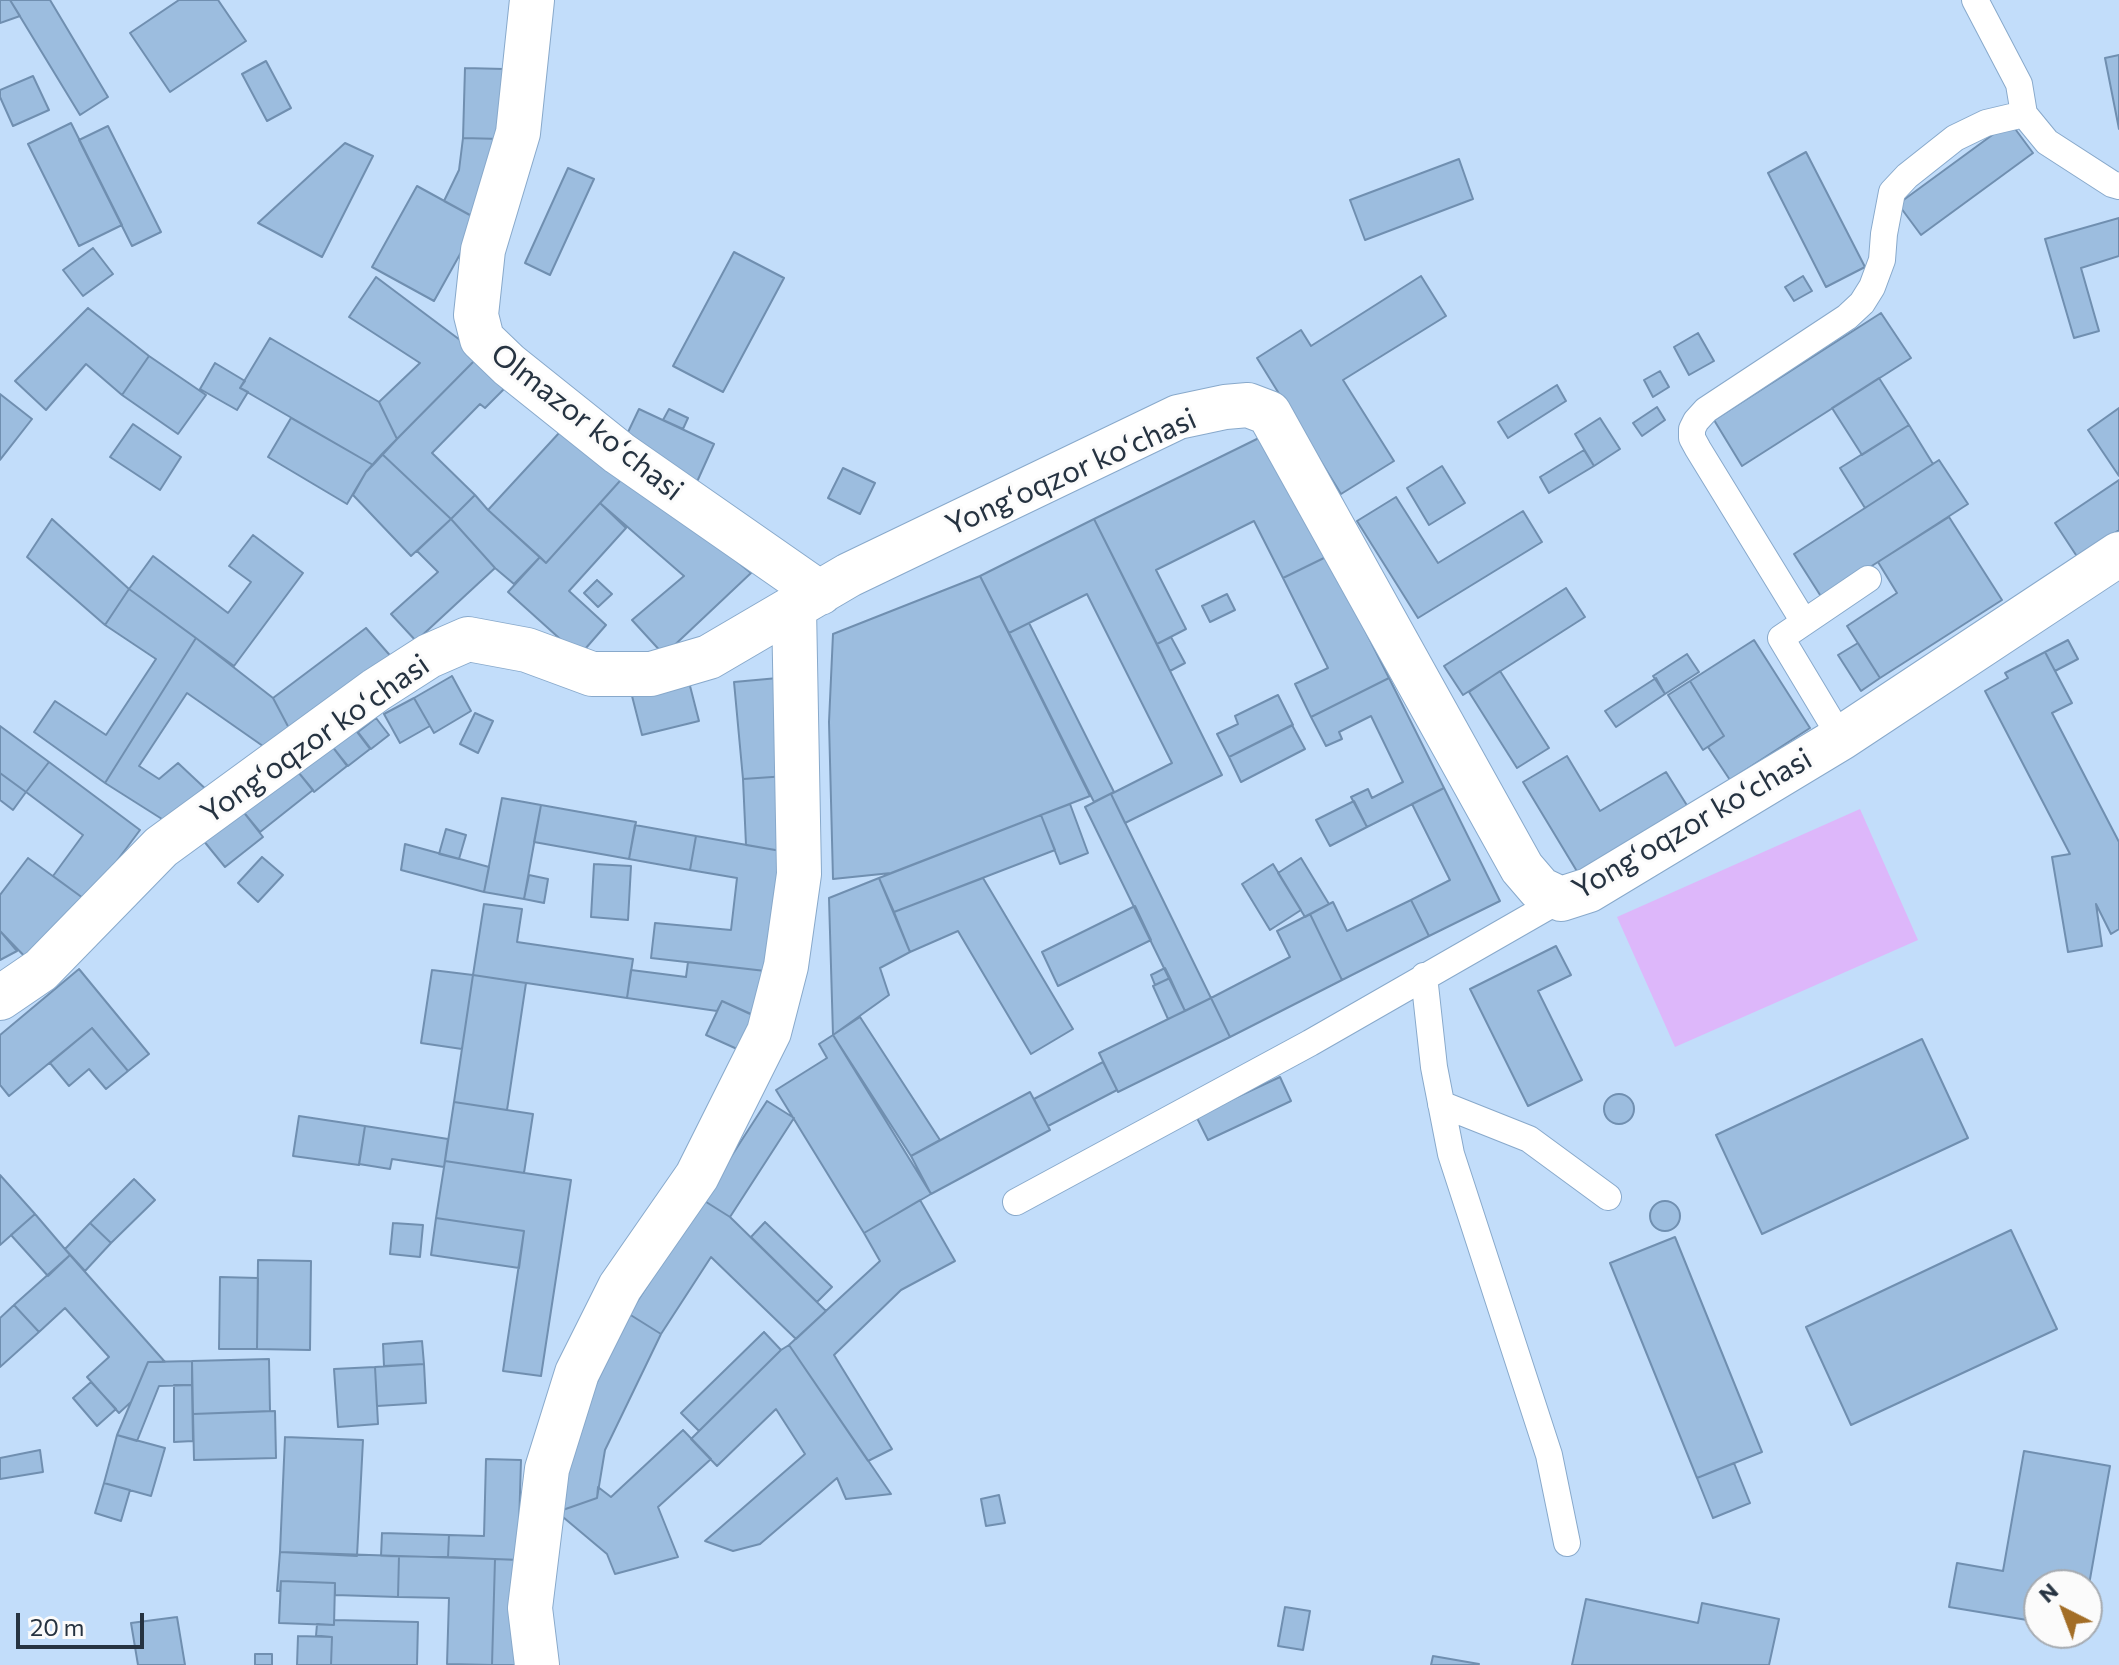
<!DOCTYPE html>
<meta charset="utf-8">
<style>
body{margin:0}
#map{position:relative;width:2119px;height:1665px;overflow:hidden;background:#c2ddfa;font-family:Commissioner,sans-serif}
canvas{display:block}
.north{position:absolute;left:2023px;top:1569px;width:80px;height:80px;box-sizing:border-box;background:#fbfbfb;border:2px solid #a6abb1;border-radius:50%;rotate:318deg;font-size:22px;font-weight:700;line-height:32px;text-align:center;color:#263341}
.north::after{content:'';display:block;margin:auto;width:28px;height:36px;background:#a36e27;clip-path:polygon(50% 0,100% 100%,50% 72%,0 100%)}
.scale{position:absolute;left:16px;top:1613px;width:128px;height:36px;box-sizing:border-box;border:4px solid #263341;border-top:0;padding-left:10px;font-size:24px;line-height:28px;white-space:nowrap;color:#263341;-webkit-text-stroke:6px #fbfbfb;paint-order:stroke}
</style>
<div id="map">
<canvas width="2119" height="1665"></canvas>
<div class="north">N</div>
<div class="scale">20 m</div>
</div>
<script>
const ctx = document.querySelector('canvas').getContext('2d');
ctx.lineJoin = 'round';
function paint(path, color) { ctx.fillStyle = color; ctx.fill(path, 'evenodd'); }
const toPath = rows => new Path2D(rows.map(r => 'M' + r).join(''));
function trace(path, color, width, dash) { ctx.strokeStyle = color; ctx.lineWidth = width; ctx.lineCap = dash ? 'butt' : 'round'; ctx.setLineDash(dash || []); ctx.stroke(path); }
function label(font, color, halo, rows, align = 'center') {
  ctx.font = font + ' Commissioner,sans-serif'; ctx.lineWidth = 6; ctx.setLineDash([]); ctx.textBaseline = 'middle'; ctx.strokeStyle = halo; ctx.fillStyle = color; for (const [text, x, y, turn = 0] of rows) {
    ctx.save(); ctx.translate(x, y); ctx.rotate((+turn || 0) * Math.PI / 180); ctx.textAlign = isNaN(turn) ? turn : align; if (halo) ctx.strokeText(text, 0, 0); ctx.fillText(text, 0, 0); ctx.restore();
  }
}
const green = toPath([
 [1860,809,1918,940,1675,1047,1617,917]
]);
const building = toPath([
 [0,0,10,0,20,16,0,23,0,0],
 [10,0,50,0,108,97,80,115,10,0],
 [179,0,218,0,246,41,170,92,130,33,179,0],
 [2119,55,2119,129,2105,58,2119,55],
 [266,61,291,108,267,121,242,74,266,61],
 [465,68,504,69,501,139,463,138,465,68],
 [33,76,49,110,13,126,0,97,0,90,33,76],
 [2010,122,2033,153,1921,235,1898,204,2010,122],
 [71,123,122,225,79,246,28,144,71,123],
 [108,126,161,232,132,246,79,140,108,126],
 [463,138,501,139,479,220,444,201,459,170,463,138],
 [345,143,373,156,322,257,258,223,345,143],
 [1806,152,1865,267,1826,287,1768,173,1806,152],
 [1459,159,1473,199,1365,240,1350,200,1459,159],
 [568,168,594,179,550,275,525,263,568,168],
 [417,186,479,220,434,301,372,267,417,186],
 [2119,218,2119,256,2081,268,2099,331,2074,338,2045,239,2119,218],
 [93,248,113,274,83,296,63,270,93,248],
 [734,252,784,278,723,392,673,366,734,252],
 [1421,276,1446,316,1343,380,1394,461,1341,494,1257,358,1301,330,1311,346,1421,276],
 [1803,276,1812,291,1794,301,1785,287,1803,276],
 [376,277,480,355,397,439,379,402,420,363,349,317,376,277],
 [88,308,149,356,122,395,86,364,46,410,15,381,88,308],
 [1881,313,1911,358,1742,466,1714,420,1881,313],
 [1698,333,1714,361,1689,375,1674,347,1698,333],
 [270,338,379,402,397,439,373,465,240,388,270,338],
 [480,355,510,383,485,408,480,404,432,453,475,495,451,519,382,454,480,355],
 [149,356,206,395,178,434,122,395,149,356],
 [215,363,245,381,240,388,248,392,237,410,200,389,215,363],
 [1660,371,1669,387,1653,397,1644,380,1660,371],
 [1879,378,1909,425,1862,455,1832,408,1879,378],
 [1557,385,1566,401,1508,438,1498,422,1557,385],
 [0,394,32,419,0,460,0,394],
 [1657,407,1665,420,1642,436,1633,423,1657,407],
 [2119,408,2119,476,2088,430,2119,408],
 [639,409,714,444,696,484,620,449,639,409],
 [669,409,688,418,683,429,663,420,669,409],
 [291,418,373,465,366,472,347,504,268,457,291,418],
 [1600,418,1620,449,1594,466,1575,434,1600,418],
 [571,420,628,472,546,563,488,510,571,420],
 [133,424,181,457,160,490,110,457,133,424],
 [1909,425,1933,464,1865,508,1840,468,1909,425],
 [1263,436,1328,556,1283,578,1254,521,1156,570,1186,629,1157,644,1094,519,1263,436],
 [1584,450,1594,466,1549,493,1540,477,1584,450],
 [382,454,451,519,411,556,353,495,366,472,382,454],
 [1939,460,1968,504,1822,598,1794,554,1939,460],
 [1442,466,1465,503,1429,525,1407,488,1442,466],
 [843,468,875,483,860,514,828,498,843,468],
 [628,472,751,573,664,655,632,620,684,576,600,503,628,472],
 [2119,480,2119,530,2078,558,2055,523,2119,480],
 [475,495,488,510,540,557,514,584,495,568,451,519,475,495],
 [1396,497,1438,563,1523,511,1542,542,1418,618,1357,521,1396,497],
 [600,503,626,528,569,591,606,625,579,656,508,592,540,557,546,563,600,503],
 [1949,517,2002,600,1880,678,1847,626,1897,593,1878,562,1949,517],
 [52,519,129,589,105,625,27,557,52,519],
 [451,519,495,568,416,641,391,614,438,572,417,551,451,519],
 [1094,519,1222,775,1125,823,1111,794,1172,763,1087,594,1009,633,980,576,1094,519],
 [253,535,303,573,234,666,129,589,153,556,228,613,251,582,229,566,253,535],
 [1328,556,1389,678,1311,717,1295,684,1328,668,1283,578,1328,556],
 [980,576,1090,796,891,873,833,879,829,722,833,634,980,576],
 [597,580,612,594,598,607,584,593,597,580],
 [1566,588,1585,617,1463,695,1444,666,1566,588],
 [129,589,196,638,105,783,34,732,55,701,106,735,156,659,105,625,129,589],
 [1227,594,1235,610,1210,622,1202,606,1227,594],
 [1029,623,1114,792,1094,802,1009,633,1029,623],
 [366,628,394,660,291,732,273,698,366,628],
 [1171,637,1185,663,1170,671,1157,644,1171,637],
 [196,638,273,698,291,732,270,751,187,693,139,766,159,779,178,763,211,794,173,826,105,783,196,638],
 [1754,640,1810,728,1730,780,1708,747,1724,736,1690,681,1754,640],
 [2068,640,2078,659,2055,671,2045,652,2068,640],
 [1858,643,1880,678,1861,691,1838,655,1858,643],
 [2045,652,2072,703,2052,713,2119,842,2119,929,2111,934,2096,904,2102,946,2068,952,2052,857,2070,854,1985,691,2008,678,2005,673,2045,652],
 [1687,654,1699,672,1665,694,1653,676,1687,654],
 [1500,671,1549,748,1517,768,1469,692,1500,671],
 [452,676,471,711,434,733,414,698,452,676],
 [778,678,787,776,743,779,734,682,778,678],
 [1389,678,1444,788,1367,827,1351,797,1368,789,1372,798,1403,782,1371,716,1339,732,1342,739,1326,746,1311,717,1389,678],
 [1656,678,1665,694,1616,727,1605,711,1656,678],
 [1690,681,1724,736,1703,750,1668,695,1690,681],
 [689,682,699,721,642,735,632,696,689,682],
 [1278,695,1293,725,1229,757,1217,734,1238,724,1235,716,1278,695],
 [414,698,430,726,400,743,384,714,414,698],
 [475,713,493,721,478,753,460,744,475,713],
 [376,718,389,735,371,749,358,732,376,718],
 [1292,725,1305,749,1241,782,1229,757,1292,725],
 [0,726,49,762,26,792,0,773,0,726],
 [354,728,370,749,348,766,332,746,354,728],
 [328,741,347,766,314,792,294,767,328,741],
 [1567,756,1600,811,1666,772,1688,807,1578,873,1523,782,1567,756],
 [49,762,140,830,87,901,53,876,83,835,26,792,49,762],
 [294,767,313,790,260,832,241,809,294,767],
 [0,773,26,792,13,810,0,800,0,773],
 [787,776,781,851,746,845,743,779,787,776],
 [1444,788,1500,901,1429,936,1411,900,1450,880,1412,804,1444,788],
 [1114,792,1111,794,1211,998,1185,1011,1085,807,1114,792],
 [502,798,541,805,524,899,484,892,502,798],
 [1354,801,1367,827,1330,846,1316,820,1354,801],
 [1070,804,1088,853,1060,864,1041,815,1070,804],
 [541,805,636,822,629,859,534,842,541,805],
 [241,809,263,837,225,867,203,840,241,809],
 [1041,815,1055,850,894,912,879,878,1041,815],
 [635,825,696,836,690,870,629,859,635,825],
 [446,829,466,835,459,859,439,854,446,829],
 [696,836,781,851,774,972,651,958,655,923,731,930,737,878,690,870,696,836],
 [405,844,489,867,484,892,401,870,405,844],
 [262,857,283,875,258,902,238,883,262,857],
 [28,858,87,901,33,965,0,931,0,895,28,858],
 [1301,858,1329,904,1305,917,1278,873,1301,858],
 [594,864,631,866,628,920,591,917,594,864],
 [1273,864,1301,910,1270,930,1242,884,1273,864],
 [529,875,548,879,544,903,524,899,529,875],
 [879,878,910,952,880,968,889,995,833,1035,829,898,879,878],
 [983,878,1073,1029,1031,1054,958,931,910,952,894,912,983,878],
 [1411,900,1429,936,1342,980,1310,914,1333,902,1347,931,1411,900],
 [484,904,522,909,517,942,633,959,627,998,473,975,484,904],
 [1135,906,1151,940,1058,986,1042,952,1135,906],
 [1310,914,1342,980,1230,1037,1211,998,1290,957,1277,931,1310,914],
 [0,931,17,951,0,960,0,931],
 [1556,946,1571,975,1538,991,1582,1080,1528,1106,1470,989,1556,946],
 [688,962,774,972,760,1018,722,1001,717,1011,627,998,631,970,686,977,688,962],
 [1165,968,1170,978,1155,985,1151,975,1165,968],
 [79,969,149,1054,128,1071,92,1028,9,1096,0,1085,0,1035,79,969],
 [432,970,473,975,462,1049,421,1043,432,970],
 [473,975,526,983,507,1110,454,1102,473,975],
 [1170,978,1185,1011,1168,1019,1153,986,1170,978],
 [1211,998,1230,1037,1118,1092,1099,1053,1211,998],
 [722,1001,761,1019,746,1053,706,1035,722,1001],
 [860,1017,940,1140,911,1156,833,1035,860,1017],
 [92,1028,128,1071,106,1089,89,1069,69,1086,50,1063,92,1028],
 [833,1035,931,1194,864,1233,776,1090,827,1058,819,1044,833,1035],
 [1922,1039,1968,1138,1762,1234,1716,1135,1922,1039],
 [1103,1062,1117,1090,1048,1126,1034,1099,1103,1062],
 [1280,1077,1291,1101,1208,1140,1196,1116,1280,1077],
 [1030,1092,1050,1130,931,1194,911,1156,1030,1092],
 '1604 1109a15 15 0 1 1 30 0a15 15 0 1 1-30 0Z',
 [767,1101,794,1118,730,1217,703,1200,767,1101],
 [454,1102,533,1114,524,1173,445,1161,454,1102],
 [299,1116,365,1126,359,1165,293,1156,299,1116],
 [365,1126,448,1139,444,1167,392,1159,390,1169,359,1164,365,1126],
 [445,1161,571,1180,541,1376,503,1371,524,1231,436,1218,445,1161],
 [0,1175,35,1214,0,1245,0,1175],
 [134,1179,155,1200,111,1243,90,1223,134,1179],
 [703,1200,730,1217,826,1311,796,1339,711,1257,661,1334,629,1314,703,1200],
 [920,1200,955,1261,901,1290,834,1355,892,1449,868,1461,789,1345,880,1261,864,1233,920,1200],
 '1650 1216a15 15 0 1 1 30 0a15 15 0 1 1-30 0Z',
 [35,1214,70,1255,48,1276,11,1235,35,1214],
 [436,1218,524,1231,519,1268,431,1255,436,1218],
 [765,1222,832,1287,817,1302,751,1237,765,1222],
 [90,1223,111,1243,85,1271,65,1249,90,1223],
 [393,1223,423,1225,420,1257,390,1254,393,1223],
 [2011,1230,2057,1329,1851,1425,1806,1327,2011,1230],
 [1675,1237,1762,1452,1697,1478,1610,1263,1675,1237],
 [70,1255,165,1362,148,1362,131,1402,119,1413,87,1377,109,1357,65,1308,39,1332,14,1305,70,1255],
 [258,1260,311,1261,310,1350,257,1349,258,1260],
 [220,1277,258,1278,257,1349,219,1349,220,1277],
 [14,1305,39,1332,0,1367,0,1318,14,1305],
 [629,1314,661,1334,605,1450,597,1498,557,1512,570,1439,629,1314],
 [764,1332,781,1350,699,1431,681,1413,764,1332],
 [422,1341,424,1364,384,1366,383,1344,422,1341],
 [789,1345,891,1494,846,1499,837,1478,760,1544,733,1551,705,1541,805,1454,776,1409,717,1466,691,1439,781,1350,789,1345],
 [269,1359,270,1411,193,1414,192,1361,269,1359],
 [192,1361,192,1385,159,1386,137,1441,117,1435,148,1362,192,1361],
 [424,1364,426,1403,377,1406,375,1367,424,1364],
 [375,1367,378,1424,338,1427,334,1369,375,1367],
 [91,1382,116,1409,97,1426,73,1398,91,1382],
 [174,1385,192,1385,193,1441,174,1442,174,1385],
 [275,1411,276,1458,194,1460,193,1414,275,1411],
 [683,1430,711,1459,658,1507,678,1557,615,1574,607,1554,557,1512,597,1498,598,1487,611,1497,683,1430],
 [117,1435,165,1448,151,1496,104,1483,117,1435],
 [285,1437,363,1440,357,1556,280,1552,285,1437],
 [40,1450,43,1472,0,1479,0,1458,40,1450],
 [2024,1451,2110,1466,2087,1596,2087,1585,2039,1585,2039,1622,1949,1607,1957,1563,2003,1571,2024,1451],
 [486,1459,521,1460,518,1560,448,1557,449,1535,484,1536,486,1459],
 [1734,1463,1750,1503,1713,1518,1697,1478,1734,1463],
 [104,1483,130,1490,121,1521,95,1513,104,1483],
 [999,1495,1005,1523,986,1526,981,1499,999,1495],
 [382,1533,449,1535,448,1557,381,1556,382,1533],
 [280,1552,399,1556,398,1597,335,1595,335,1583,281,1581,280,1591,277,1591,280,1552],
 [399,1556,495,1559,492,1665,447,1664,449,1598,398,1597,399,1556],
 [495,1559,521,1560,518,1665,492,1665,495,1559],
 [281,1581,335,1583,334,1625,279,1623,281,1581],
 [1586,1599,1698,1623,1702,1603,1779,1619,1769,1665,1572,1665,1586,1599],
 [1285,1607,1310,1611,1303,1650,1278,1646,1285,1607],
 [177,1617,185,1665,138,1665,131,1623,177,1617],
 [334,1620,418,1622,417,1665,331,1665,332,1637,316,1636,317,1624,334,1625,334,1620],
 [298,1636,332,1637,331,1665,297,1665,298,1636],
 [255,1654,272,1654,272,1665,255,1665,255,1654],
 [1433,1656,1479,1664,1478,1665,1431,1665,1433,1656]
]);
const service = toPath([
 [1975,0,2019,84,2024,114],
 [1804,622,1698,449,1692,438,1692,429,1696,421,1706,410,1847,317,1862,303,1872,287,1882,260,1884,234,1892,192,1907,176,1955,138,1986,123,2024,114,2047,142,2112,184,2119,186],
 [1841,738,1781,638,1868,579],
 [1424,976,1434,1067,1451,1154,1549,1455,1567,1543],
 [1441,1104,1529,1139,1608,1197],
 [1016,1202,1310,1043,1561,899]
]);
const minor = toPath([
 [532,0,518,133,483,250,476,315,482,339,509,365,619,453,820,593],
 [0,998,41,970,161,847,376,690,429,656,468,639,527,650,592,674,651,674,709,657,849,575,1178,417,1225,407,1248,405,1269,413,1522,868,1540,889,1561,899,1589,890,1841,738,2119,554],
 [537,1665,530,1608,547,1469,577,1373,620,1287,697,1176,769,1032,786,966,799,874,794,608]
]);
const streetNames = [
 ["Olmazor koʻchasi",587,422,38],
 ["Yongʻoqzor koʻchasi",1071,472,-24],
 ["Yongʻoqzor koʻchasi",315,739,-35],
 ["Yongʻoqzor koʻchasi",1692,824,-30]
];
paint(green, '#ddb7fa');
paint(building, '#9cbddf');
trace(building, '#708fb0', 2);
trace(service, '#88a9cb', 28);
trace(minor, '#88a9cb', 46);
trace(service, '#fff', 26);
trace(minor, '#fff', 44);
label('30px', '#263341', '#fbfbfb', streetNames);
</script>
